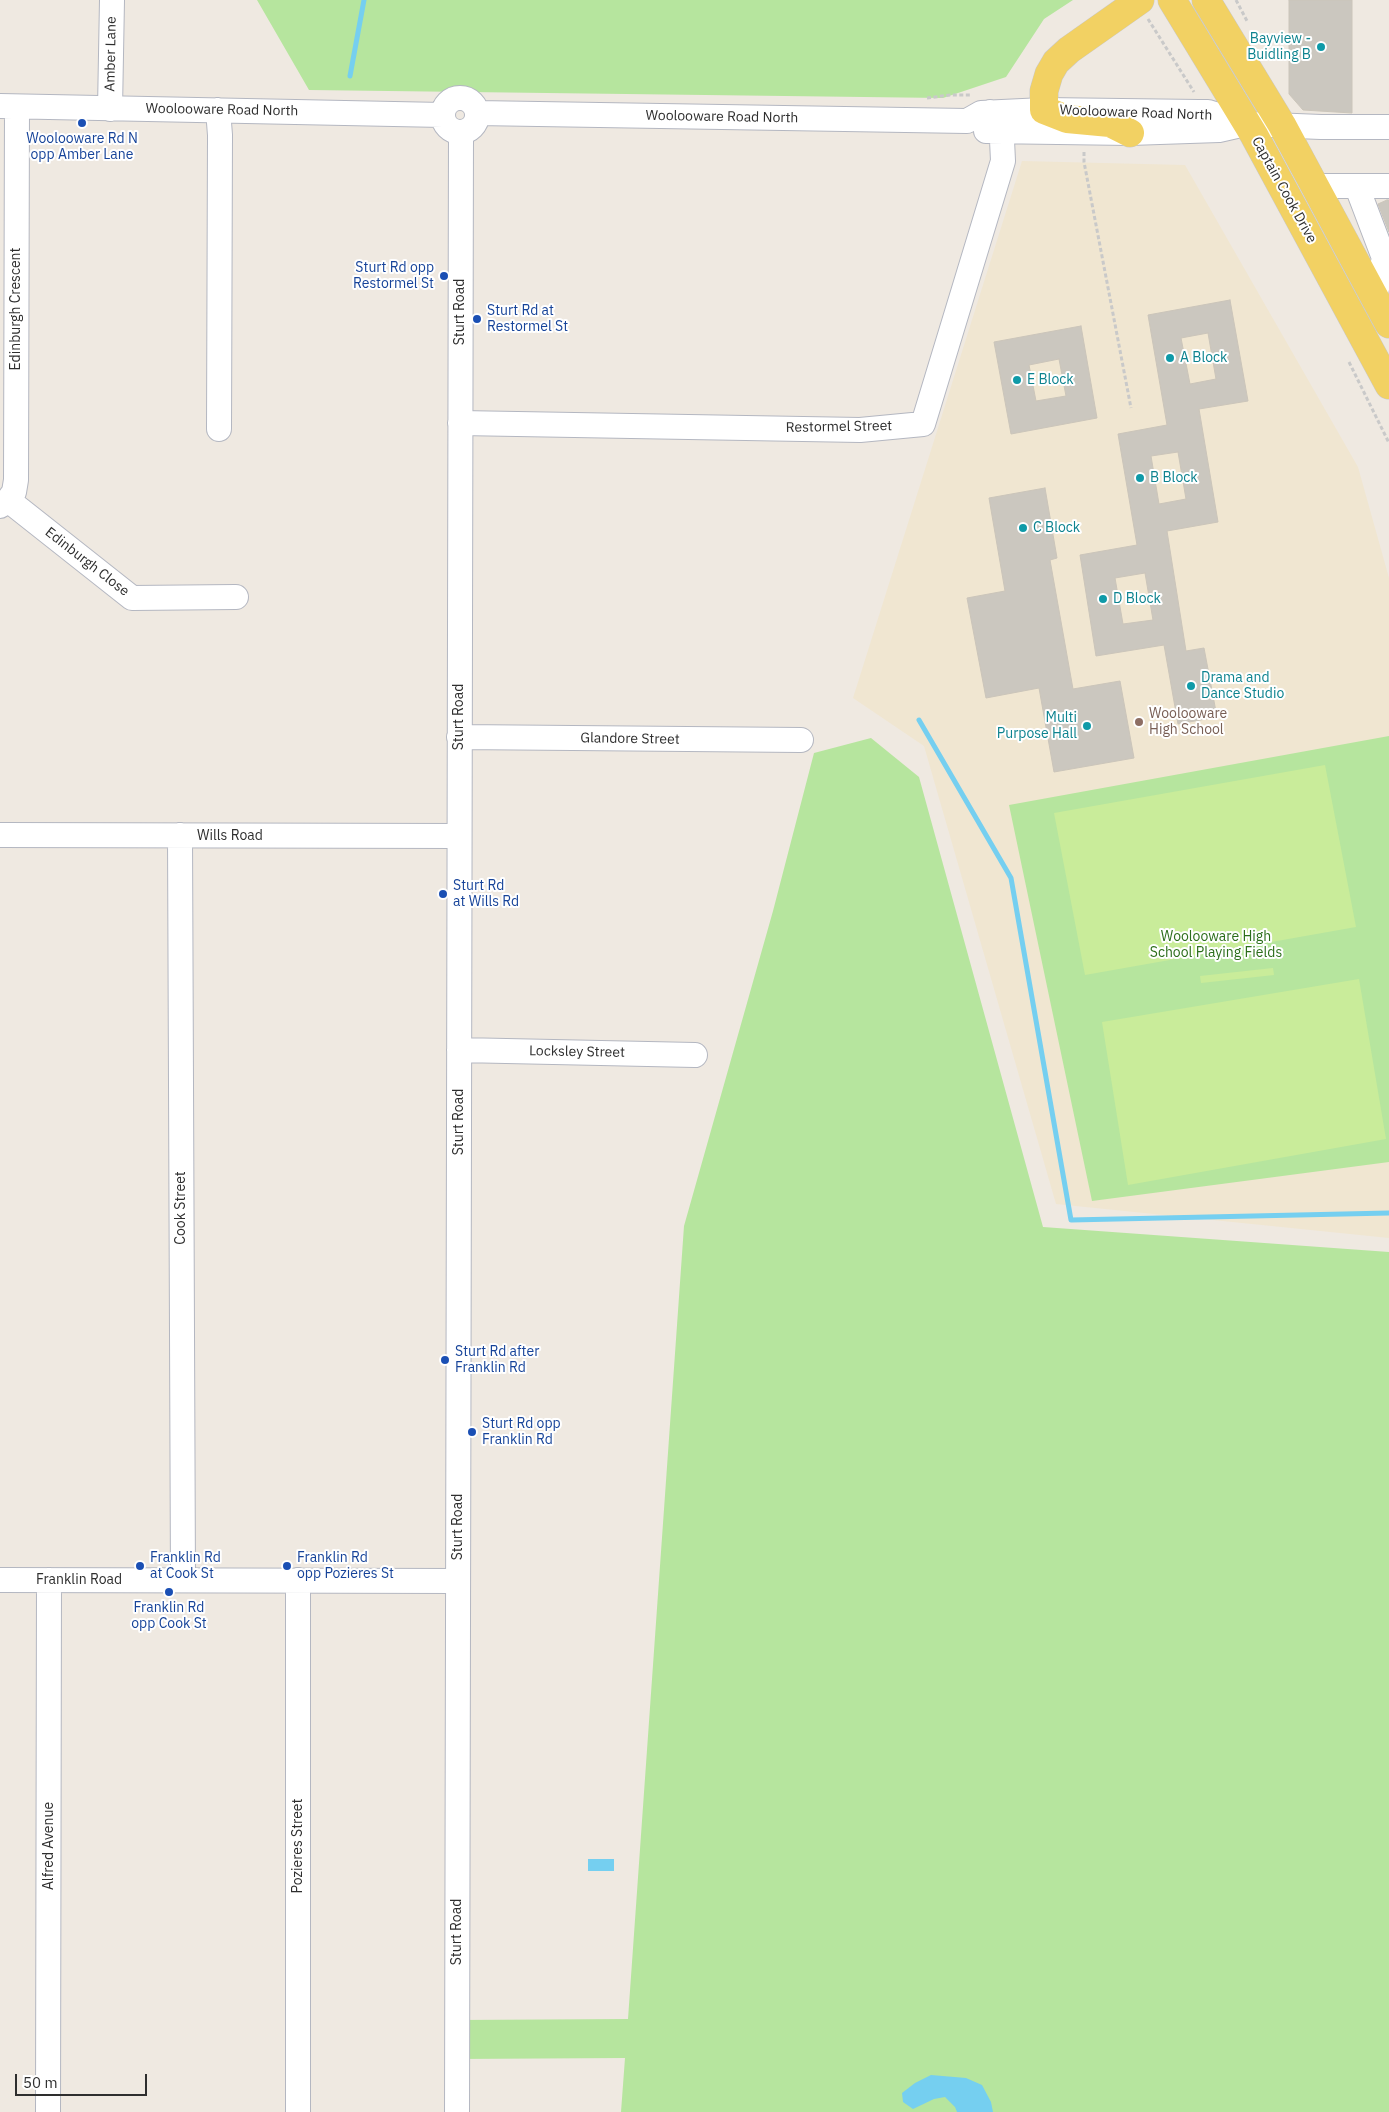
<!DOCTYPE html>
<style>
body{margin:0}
#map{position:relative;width:1389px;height:2112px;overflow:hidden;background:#efe9e1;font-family:"IBM Plex Sans",sans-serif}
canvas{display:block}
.scale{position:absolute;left:15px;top:2074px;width:132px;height:22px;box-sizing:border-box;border:2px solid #2e2e2e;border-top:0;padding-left:6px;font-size:15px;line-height:18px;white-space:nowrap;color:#2e2e2e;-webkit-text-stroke:4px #fff;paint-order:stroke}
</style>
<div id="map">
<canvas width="1389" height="2112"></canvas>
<div class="scale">50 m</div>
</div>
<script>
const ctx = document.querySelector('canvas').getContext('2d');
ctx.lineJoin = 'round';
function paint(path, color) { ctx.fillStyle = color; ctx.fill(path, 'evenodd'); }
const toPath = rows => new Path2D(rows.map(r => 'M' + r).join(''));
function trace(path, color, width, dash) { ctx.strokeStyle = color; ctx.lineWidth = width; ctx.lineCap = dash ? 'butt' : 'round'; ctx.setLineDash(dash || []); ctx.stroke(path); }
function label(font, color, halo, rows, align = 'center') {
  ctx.font = font + ' "IBM Plex Sans",sans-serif'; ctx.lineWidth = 4; ctx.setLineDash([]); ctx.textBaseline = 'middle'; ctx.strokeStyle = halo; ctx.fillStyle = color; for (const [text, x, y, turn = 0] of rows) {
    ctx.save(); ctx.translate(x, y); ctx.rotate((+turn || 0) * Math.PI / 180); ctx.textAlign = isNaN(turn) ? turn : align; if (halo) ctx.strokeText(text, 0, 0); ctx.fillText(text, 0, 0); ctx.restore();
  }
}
const education = toPath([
 [1022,161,1185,165,1358,467,1389,578,1389,1238,1056,1204,924,746,853,698]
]);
const green = toPath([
 [257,0,1073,0,1044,19,1006,77,943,98,309,90],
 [1389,736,1389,1162,1092,1201,1009,805],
 [871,738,919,777,1043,1227,1389,1252,1389,2112,621,2112,625,2058,457,2059,457,2020,628,2019,684,1226,773,911,814,753]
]);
const pitch = toPath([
 [1325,765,1356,927,1085,975,1054,813],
 [1273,968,1274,975,1201,983,1200,976],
 [1359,979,1386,1139,1128,1185,1102,1022]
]);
const water = toPath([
 [588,1859,614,1859,614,1871,588,1871],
 [931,2075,966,2078,982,2085,991,2102,993,2112,957,2112,955,2107,945,2097,934,2099,913,2109,903,2102,902,2093,915,2083]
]);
const stream = toPath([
 [350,76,364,0],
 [919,720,1011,878,1071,1220,1389,1213]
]);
const building = toPath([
 [1289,0,1352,0,1352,113,1303,110,1289,94,1289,0],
 [1387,200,1389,200,1389,232,1378,204,1387,200],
 [1230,300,1248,401,1199,409,1218,522,1167,531,1186,651,1204,648,1217,717,1178,724,1164,645,1096,656,1080,555,1137,545,1118,434,1167,425,1148,315,1230,300],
 [1208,333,1216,379,1190,384,1181,338,1208,333],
 [1178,452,1186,499,1159,504,1151,456,1178,452],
 [1145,573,1153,620,1123,624,1115,578,1145,573],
 [1081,326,1097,418,1011,434,994,342,1081,326],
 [1059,359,1066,396,1036,401,1029,365,1059,359],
 [1045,488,1057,558,1050,560,1073,689,1120,681,1134,758,1054,772,1039,688,986,698,967,598,1005,591,989,498,1045,488]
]);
const path = toPath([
 [1236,0,1247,21],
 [1148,19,1194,92],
 [927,98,950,95,971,95],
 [1084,152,1084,162,1131,408],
 [1349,362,1389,443]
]);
const minor = toPath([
 '443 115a17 17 0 1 1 34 0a17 17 0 1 1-34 0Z',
 [0,106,443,115],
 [110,109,112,0],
 [218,110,220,135,219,429],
 [477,113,967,121,981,113,1044,110,1199,112,1208,112,1247,124,1321,127,1389,127],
 [986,131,1130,133,1219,130,1241,125],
 [1315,186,1389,186],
 [1357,187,1384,258,1375,297],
 [460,423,860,430,923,424,1003,161,1002,140,990,112],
 [8,500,132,598,236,597],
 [0,506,8,500,14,492,16,480,17,107],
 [459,737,801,740],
 [0,835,459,836],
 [180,835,183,1580],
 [459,1050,695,1055],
 [0,1580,458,1581],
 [298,1580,298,2112],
 [48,2112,49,1580],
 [457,2112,461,132]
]);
const major = toPath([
 [1172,0,1254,135,1389,385],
 [1206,0,1282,125,1389,324],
 [1130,133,1110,123,1067,119,1044,110,1044,91,1049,74,1056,62,1069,50,1140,0]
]);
const markers = [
 [1321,47,5,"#0f9aa8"],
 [82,123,5,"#1a4fb4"],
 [444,276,5,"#1a4fb4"],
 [477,319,5,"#1a4fb4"],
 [1170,358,5,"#0f9aa8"],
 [1017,380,5,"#0f9aa8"],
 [1140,478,5,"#0f9aa8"],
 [1023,528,5,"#0f9aa8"],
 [1103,599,5,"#0f9aa8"],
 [1191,686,5,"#0f9aa8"],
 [1139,722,5,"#8d6e63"],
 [1087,726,5,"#0f9aa8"],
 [443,894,5,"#1a4fb4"],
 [445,1360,5,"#1a4fb4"],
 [472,1432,5,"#1a4fb4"],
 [140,1566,5,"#1a4fb4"],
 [287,1566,5,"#1a4fb4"],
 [169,1592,5,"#1a4fb4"]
];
const cultureNames = [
 ["Bayview -",1311,39,"right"],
 ["Buidling B",1311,55,"right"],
 ["A Block",1180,358],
 ["E Block",1027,380],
 ["B Block",1150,478],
 ["C Block",1033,528],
 ["D Block",1113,599],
 ["Drama and",1201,678],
 ["Dance Studio",1201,694],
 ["Multi",1077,718,"right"],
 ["Purpose Hall",1077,734,"right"]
];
const streetNames = [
 ["Amber Lane",111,54,-89],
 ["Woolooware Road North",222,110,1],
 ["Woolooware Road North",1136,113,2],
 ["Woolooware Road North",722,117,1],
 ["Captain Cook Drive",1284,190,61],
 ["Edinburgh Crescent",16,309,-90],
 ["Sturt Road",460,312,-90],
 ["Restormel Street",839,427,-1],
 ["Edinburgh Close",87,562,38],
 ["Sturt Road",459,717,-90],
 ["Glandore Street",630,739,1],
 ["Wills Road",230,836],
 ["Locksley Street",577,1052,1],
 ["Sturt Road",459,1122,-90],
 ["Cook Street",181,1208,-90],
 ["Sturt Road",458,1527,-90],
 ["Franklin Road",79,1580],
 ["Alfred Avenue",49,1846,-90],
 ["Pozieres Street",298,1846,-90],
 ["Sturt Road",457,1932,-90]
];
const transitNames = [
 ["Woolooware Rd N",82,139,"center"],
 ["opp Amber Lane",82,155,"center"],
 ["Sturt Rd opp",434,268,"right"],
 ["Restormel St",434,284,"right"],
 ["Sturt Rd at",487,311],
 ["Restormel St",487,327],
 ["Sturt Rd",453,886],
 ["at Wills Rd",453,902],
 ["Sturt Rd after",455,1352],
 ["Franklin Rd",455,1368],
 ["Sturt Rd opp",482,1424],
 ["Franklin Rd",482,1440],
 ["Franklin Rd",150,1558],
 ["at Cook St",150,1574],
 ["Franklin Rd",297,1558],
 ["opp Pozieres St",297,1574],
 ["Franklin Rd",169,1608,"center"],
 ["opp Cook St",169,1624,"center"]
];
const educationNames = [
 ["Woolooware",1149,714],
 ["High School",1149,730]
];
const parkNames = [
 ["Woolooware High",1216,937],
 ["School Playing Fields",1216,953]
];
paint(education, '#f0e6d1');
paint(green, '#b6e59e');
paint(pitch, '#c9ec9a');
paint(water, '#75cff0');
trace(stream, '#75cff0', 5);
paint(building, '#cbc7bf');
trace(building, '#cbc5ba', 1);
trace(minor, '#b4b7c1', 26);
trace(major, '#c9c9c9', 29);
trace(path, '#c9c9c9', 3, [4, 2.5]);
trace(minor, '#fff', 24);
trace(major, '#f2d163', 28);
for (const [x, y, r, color] of markers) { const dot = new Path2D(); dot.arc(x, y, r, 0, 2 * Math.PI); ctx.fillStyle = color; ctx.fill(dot); trace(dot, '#fff', 2); }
label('14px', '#0d838f', '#fff', cultureNames, 'left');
label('14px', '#2e2e2e', '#fff', streetNames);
label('14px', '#164399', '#fff', transitNames, 'left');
label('14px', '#785e54', '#fff', educationNames, 'left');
label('14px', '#2c6e1b', '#fff', parkNames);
</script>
